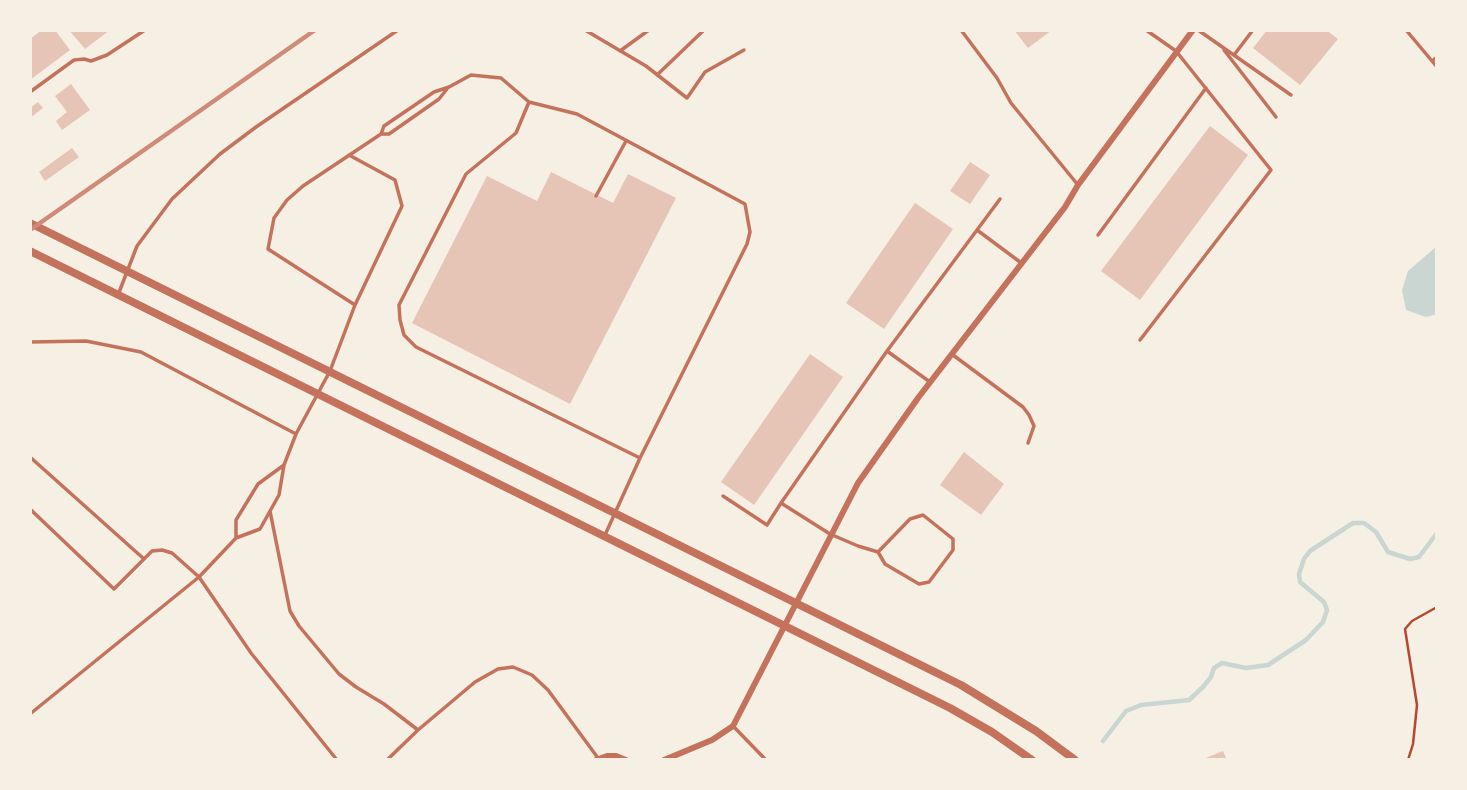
<!DOCTYPE html>
<style>
body{margin:0}
#map{position:relative;width:1467px;height:790px;overflow:hidden;background:#f6efe4;font-family:"Golos Text",sans-serif}
canvas{display:block}
.frame{position:absolute;inset:0;border:32px solid #f6efe4;pointer-events:none}
</style>
<div id="map">
<canvas width="1467" height="790"></canvas>
<div class="frame"></div>
</div>
<script>
const ctx = document.querySelector('canvas').getContext('2d');
ctx.lineJoin = 'round';
function paint(path, color) { ctx.fillStyle = color; ctx.fill(path, 'evenodd'); }
const toPath = rows => new Path2D(rows.map(r => 'M' + r).join(''));
function trace(path, color, width, dash) { ctx.strokeStyle = color; ctx.lineWidth = width; ctx.lineCap = dash ? 'butt' : 'round'; ctx.setLineDash(dash || []); ctx.stroke(path); }
const water = toPath([
 [1437,246,1437,314,1426,317,1406,310,1402,290,1408,271]
]);
const stream = toPath([
 [1103,741,1126,711,1141,705,1189,700,1203,687,1211,677,1214,668,1222,663,1246,668,1268,665,1306,640,1323,622,1327,610,1324,602,1300,582,1299,574,1304,559,1310,551,1353,523,1364,523,1376,532,1388,552,1410,559,1419,557,1437,533]
]);
const building = toPath([
 [42,30,55,30,70,50,30,80,30,39],
 [69,30,110,30,85,49],
 [1014,30,1052,30,1028,48],
 [1267,30,1326,30,1338,39,1300,85,1253,48],
 [71,84,90,110,62,130,56,121,67,112,55,96],
 [38,102,43,108,30,118,30,108],
 [1210,126,1248,155,1140,300,1101,271],
 [72,148,79,157,45,181,39,172],
 [970,162,990,175,970,204,950,191],
 [551,172,613,203,628,174,676,198,570,404,412,323,487,176,537,201],
 [915,203,953,229,884,329,846,303],
 [810,354,843,377,754,505,721,482],
 [964,452,1004,484,981,515,940,485],
 [1223,751,1227,760,1201,760]
]);
const path = toPath([
 [1408,760,1413,744,1417,705,1405,629,1412,621,1437,607]
]);
const service = toPath([
 [573,30,585,30,646,66,687,98,705,72,744,50],
 [961,30,997,78,1011,103,1078,185],
 [1198,30,1291,95],
 [1406,30,1432,61,1437,57],
 [1224,50,1276,117],
 [620,51,649,30],
 [1234,55,1253,30],
 [1432,61,1437,67],
 [657,75,704,30],
 [30,92,74,60,84,59,91,61,107,55,145,30],
 [381,134,384,126,434,92,449,87,471,75,501,78,529,102,577,114,745,204,750,232,747,244,640,458,416,347,404,335,400,320,399,305,466,174,516,133,529,102],
 [349,155,395,180,402,206,355,305],
 [596,196,626,141],
 [977,230,1000,199],
 [1098,235,1206,88],
 [118,295,137,246,172,199,220,154,256,127,398,30],
 [1140,340,1271,170,1176,51,1146,30],
 [30,342,86,341,141,352,296,434,330,371,355,305,268,249,274,218,287,200,303,186,381,134,389,134,439,99,447,89],
 [887,351,930,382],
 [953,355,1023,407,1029,415,1034,426,1028,443],
 [30,457,144,559],
 [284,465,258,484,236,520,236,538,260,529,279,495,284,465,296,434],
 [723,496,767,525,781,503],
 [30,509,114,589,152,551,162,550,172,553,199,577,30,714],
 [270,511,290,611,299,626,339,674,356,687,384,704,418,730],
 [605,535,640,458],
 [236,538,199,577,251,653,337,760],
 [878,552,910,519,923,515,953,539,953,550,929,582,919,584,885,564,878,552,858,546,830,534,781,503,887,351,977,230,1020,262],
 [733,726,766,760],
 [387,760,418,730,475,682,498,669,513,667,532,675,548,690,598,758]
]);
const minor = toPath([
 [596,760,607,756,616,756,626,760],
 [664,760,712,740,733,726,858,483,918,398,1065,207,1078,185,1193,30]
]);
const tertiary = toPath([
 [30,223,961,685,1036,731,1075,760],
 [30,251,950,708,992,732,1032,760]
]);
const rail = toPath([
 [30,230,315,30]
]);
paint(water, '#c9d6d2');
trace(stream, '#c9d6d2', 4.5);
paint(building, '#e6c5b7');
trace(path, '#b5482f', 2.5);
trace(service, '#c5725c', 3.5);
trace(minor, '#c5725c', 6);
trace(tertiary, '#c5725c', 8);
trace(rail, '#cf8b77', 4.5);
</script>
